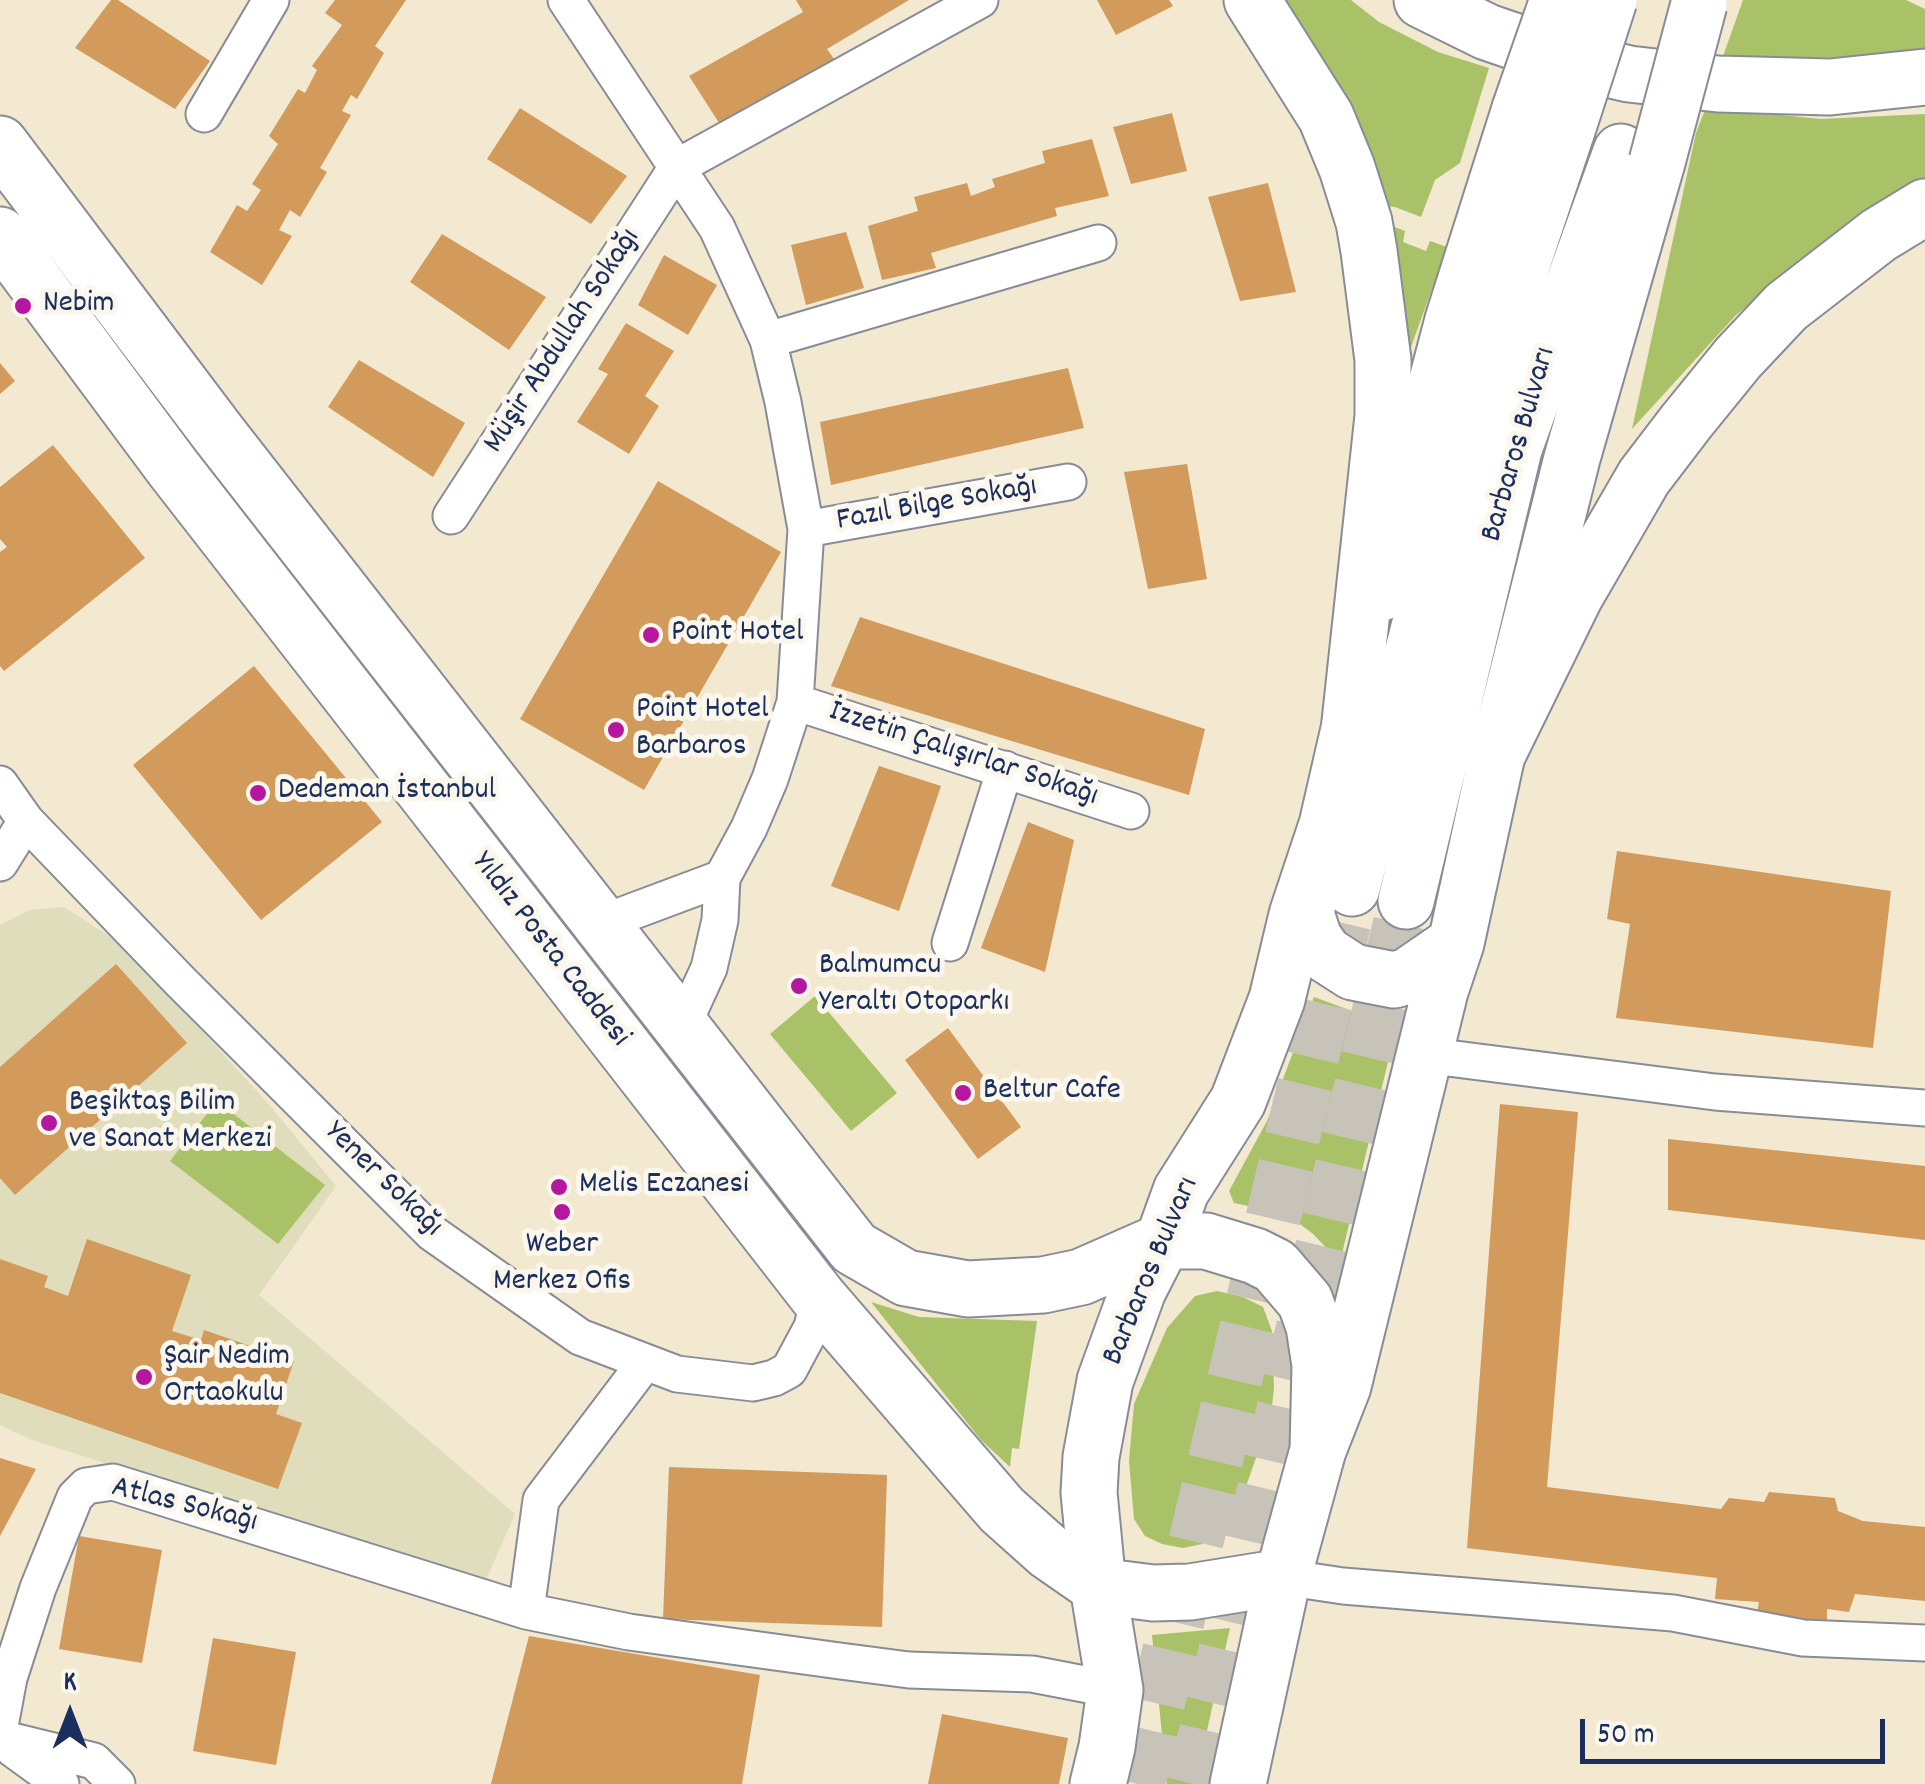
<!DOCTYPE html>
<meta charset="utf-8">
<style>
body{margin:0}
#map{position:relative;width:1925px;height:1784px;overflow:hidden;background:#f3e8d0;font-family:Dekko,sans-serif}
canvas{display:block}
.north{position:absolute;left:20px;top:1664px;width:100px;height:100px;-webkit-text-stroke:8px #fbf7ec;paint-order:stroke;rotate:0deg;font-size:28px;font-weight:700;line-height:40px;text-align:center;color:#1b2f5e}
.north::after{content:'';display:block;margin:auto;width:35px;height:45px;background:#1b2f5e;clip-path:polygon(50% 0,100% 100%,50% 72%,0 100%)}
.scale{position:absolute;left:1580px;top:1719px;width:305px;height:45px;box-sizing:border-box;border:5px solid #1b2f5e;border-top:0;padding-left:12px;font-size:30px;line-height:35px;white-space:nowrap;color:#1b2f5e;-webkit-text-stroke:8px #fbf7ec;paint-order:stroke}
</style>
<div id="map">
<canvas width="1925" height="1784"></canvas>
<div class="north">K</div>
<div class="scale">50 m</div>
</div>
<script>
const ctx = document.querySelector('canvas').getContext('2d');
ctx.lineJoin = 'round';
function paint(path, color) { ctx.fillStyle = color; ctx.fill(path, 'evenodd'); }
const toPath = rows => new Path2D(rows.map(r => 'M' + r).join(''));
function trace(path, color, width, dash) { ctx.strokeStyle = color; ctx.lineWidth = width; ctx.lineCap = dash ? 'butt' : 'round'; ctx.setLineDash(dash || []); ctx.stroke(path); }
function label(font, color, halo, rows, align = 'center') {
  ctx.font = font + ' Dekko,sans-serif'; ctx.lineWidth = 10; ctx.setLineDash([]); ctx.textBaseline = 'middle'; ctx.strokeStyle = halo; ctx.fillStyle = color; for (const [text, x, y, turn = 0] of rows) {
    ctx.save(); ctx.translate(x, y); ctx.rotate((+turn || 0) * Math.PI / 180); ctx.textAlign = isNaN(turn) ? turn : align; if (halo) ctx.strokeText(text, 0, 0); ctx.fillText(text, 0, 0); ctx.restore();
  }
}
const built = toPath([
 [64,907,125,946,273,1109,336,1186,259,1295,515,1514,485,1582,32,1440,0,1425,0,925,30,910]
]);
const green = toPath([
 [1280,0,1351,0,1379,22,1438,52,1489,68,1460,163,1435,180,1421,217,1395,207,1377,205],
 [1743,0,1906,0,1925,9,1925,49,1871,57,1722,59],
 [1706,107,1820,119,1925,114,1925,178,1909,185,1832,237,1736,315,1632,429,1696,133],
 [1382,222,1405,231,1403,242,1426,251,1430,241,1447,247,1402,372],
 [815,996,897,1093,851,1131,770,1034],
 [1314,997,1371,1018,1399,1016,1340,1262,1312,1233,1286,1214,1234,1203,1229,1191,1267,1121],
 [217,1101,325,1185,278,1244,170,1161],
 [1217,1291,1243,1297,1263,1307,1272,1331,1274,1388,1271,1415,1244,1492,1225,1527,1202,1544,1183,1548,1162,1544,1145,1536,1134,1519,1129,1461,1134,1404,1167,1328,1195,1296],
 [871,1302,919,1317,1037,1321,1019,1449,1012,1448,1010,1467,981,1440],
 [1230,1628,1195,1784,1167,1784,1152,1635]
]);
const building = toPath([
 [111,0,118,0,210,61,175,109,75,48],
 [335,0,406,0,375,46,384,53,357,99,351,95,342,111,351,115,320,168,327,172,300,217,290,210,279,230,292,236,262,285,210,252,237,205,247,211,261,190,252,184,278,144,269,136,298,89,305,93,317,70,312,66,342,25,325,13],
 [796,0,909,0,827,49,834,59,721,126,689,76,803,12],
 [1097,0,1169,0,1173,6,1116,35],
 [520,108,627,176,591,224,487,159],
 [1172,113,1187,171,1131,184,1113,127],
 [1092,139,1109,196,1055,208,1057,216,931,253,936,268,882,280,868,226,918,211,914,197,967,183,971,196,995,187,992,179,1045,163,1042,151],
 [1268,183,1296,292,1240,301,1208,197],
 [846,232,864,288,806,305,791,245],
 [442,234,546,297,509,350,410,282],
 [664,255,717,285,688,335,638,305],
 [626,323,674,351,645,396,659,406,629,454,577,422,608,374,598,369],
 [359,360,465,423,433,477,328,407],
 [0,363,15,381,0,394],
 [1068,368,1084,428,831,485,820,422],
 [53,445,145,558,4,671,0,666,0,552,7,547,0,539,0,487],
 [1187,464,1207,579,1148,589,1124,472],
 [658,481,781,552,644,790,520,719],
 [860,617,1205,729,1189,795,831,686],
 [254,666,382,822,261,920,133,765],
 [879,766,941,786,899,911,831,886],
 [1028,822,1074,840,1045,972,981,948],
 [1617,851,1891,891,1873,1048,1616,1018,1630,924,1607,919],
 [116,964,187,1043,15,1195,0,1178,0,1067],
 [948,1028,1021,1127,978,1159,905,1060],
 [1500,1104,1578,1112,1547,1487,1721,1509,1729,1498,1764,1502,1769,1492,1835,1498,1838,1511,1863,1521,1925,1527,1925,1601,1855,1594,1849,1612,1827,1609,1827,1624,1757,1613,1759,1602,1715,1599,1717,1578,1467,1548],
 [1668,1139,1925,1166,1925,1240,1668,1210],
 [87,1239,191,1275,172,1331,201,1340,204,1330,294,1361,276,1414,302,1423,278,1489,0,1393,0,1259,48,1276,44,1287,68,1296],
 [0,1458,36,1469,0,1536],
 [669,1467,887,1475,882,1627,663,1619],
 [79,1536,162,1550,142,1663,59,1649],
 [529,1636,760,1675,742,1784,491,1784],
 [213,1638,296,1652,276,1765,193,1751],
 [942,1714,1068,1738,1059,1784,928,1784]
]);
const primaryTunnel = toPath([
 [1138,1784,1352,888],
 [1194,1784,1406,901]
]);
const street = toPath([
 [566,0,717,228,768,340,783,402,806,529,795,702,770,779,749,828,722,878,720,920,709,968,682,1027],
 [204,114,271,0],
 [768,340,1098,243],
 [451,516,677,167,980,0],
 [806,529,1068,482],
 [795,702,1131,811],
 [0,784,26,821,179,980,432,1233,580,1337,677,1374,753,1383,774,1378,789,1370,812,1327,819,1298],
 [0,863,26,821],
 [599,924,722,878],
 [950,943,1005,769],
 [1424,1055,1715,1092,1925,1108],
 [1283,1577,1343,1586,1673,1613,1803,1638,1925,1643],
 [526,1611,541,1500,644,1364],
 [0,1726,9,1678,38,1588,75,1497,86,1486,113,1482,526,1611,629,1632,840,1661,909,1670,1032,1674,1115,1690],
 [0,1738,94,1761,117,1784],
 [13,1749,61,1784]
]);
const primary = toPath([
 [0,144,218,433,854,1248,906,1278,968,1289,1043,1285,1081,1277,1163,1241,1206,1241,1255,1256,1275,1266,1305,1301,1314,1326,1320,1365,1318,1450],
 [0,235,173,468,819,1298,1002,1510,1049,1552,1098,1586,1153,1593,1190,1592,1283,1577],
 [1381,593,1453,320,1520,109],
 [1352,888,1444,530,1502,324,1567,130],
 [1307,889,1307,917,1314,938,1325,954,1353,972,1394,980,1408,976,1456,943],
 [1406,901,1514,449,1621,152],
 [1098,1784,1107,1747,1115,1690,1098,1586,1089,1493,1091,1457,1105,1381,1138,1290,1163,1241,1181,1191,1238,1101,1277,999,1297,915,1327,825,1361,677],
 [1238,1784,1283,1577,1318,1450,1343,1386,1440,991,1456,943,1497,755,1572,458,1657,162]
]);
const highway = toPath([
 [1252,0,1326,117,1347,168,1364,222,1369,251,1383,360,1383,416,1350,722],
 [1422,0,1487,32,1566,59,1629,74,1718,84,1830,87,1925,77],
 [1497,755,1575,596,1644,477,1686,422,1738,358,1786,307,1879,235,1925,207]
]);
const primaryBridge = toPath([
 [1520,109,1558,0],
 [1567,130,1609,0],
 [1657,162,1699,4]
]);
const markers = [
 [23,306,10,"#b5179e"],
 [651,635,10,"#b5179e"],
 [616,730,10,"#b5179e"],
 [258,793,10,"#b5179e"],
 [799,986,10,"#b5179e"],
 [963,1093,10,"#b5179e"],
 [49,1123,10,"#b5179e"],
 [559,1187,10,"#b5179e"],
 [562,1212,10,"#b5179e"],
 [144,1377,10,"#b5179e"]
];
const poiNames = [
 ["Nebim",43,306],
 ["Point Hotel",671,635],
 ["Point Hotel",636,712],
 ["Barbaros",636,749],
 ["Dedeman İstanbul",278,793],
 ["Balmumcu",819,968],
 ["Yeraltı Otoparkı",819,1005],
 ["Beltur Cafe",983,1093],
 ["Beşiktaş Bilim",69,1105],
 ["ve Sanat Merkezi",69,1142],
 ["Melis Eczanesi",579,1187],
 ["Weber",562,1247,"center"],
 ["Merkez Ofis",562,1284,"center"],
 ["Şair Nedim",164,1359],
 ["Ortaokulu",164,1396]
];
const streetNames = [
 ["Müşir Abdullah Sokağı",564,342,-57],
 ["Barbaros Bulvarı",1521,445,-74],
 ["Fazıl Bilge Sokağı",937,506,-10],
 ["İzzetin Çalışırlar Sokağı",963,756,18],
 ["Yıldız Posta Caddesi",549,951,52],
 ["Yener Sokağı",382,1181,44],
 ["Barbaros Bulvarı",1153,1272,-67],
 ["Atlas Sokağı",184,1507,14]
];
paint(built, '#dfddbb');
paint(green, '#a9c267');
paint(building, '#d29a5b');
trace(primaryTunnel, '#c8c3b9', 55, [55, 28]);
trace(street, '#878c97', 39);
trace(primary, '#878c97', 59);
trace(highway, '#878c97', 59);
trace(street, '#fff', 35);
trace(primary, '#fff', 55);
trace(highway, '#fff', 55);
trace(primaryBridge, '#878c97', 59, []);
trace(primaryBridge, '#fff', 55);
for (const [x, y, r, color] of markers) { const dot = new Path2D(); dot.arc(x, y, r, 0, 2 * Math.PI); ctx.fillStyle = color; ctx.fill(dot); trace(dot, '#fbf7ec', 4); }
label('32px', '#1b2f5e', '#fbf7ec', poiNames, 'left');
label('32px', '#1b2f5e', '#fbf7ec', streetNames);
</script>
